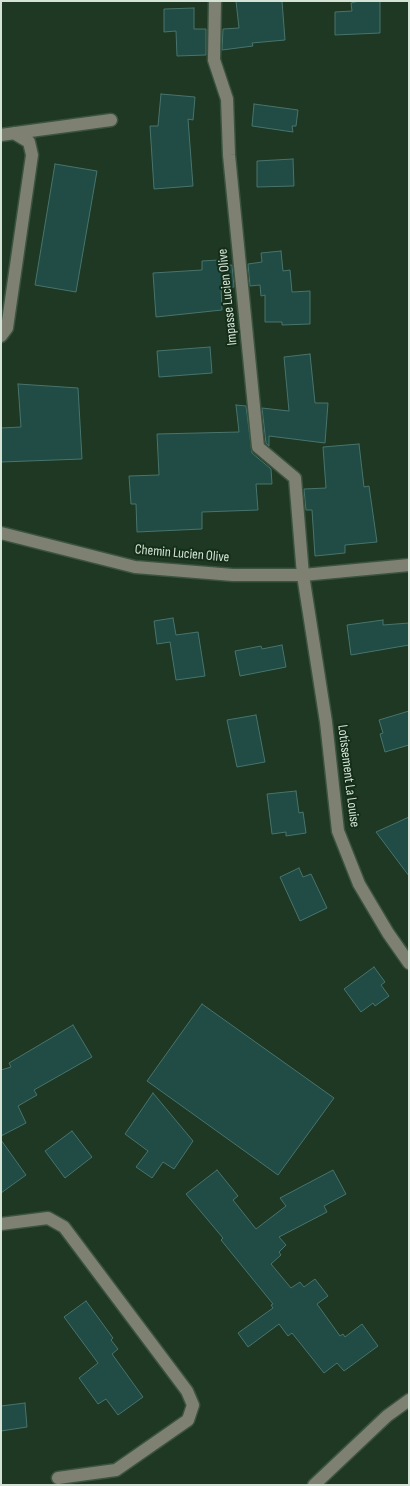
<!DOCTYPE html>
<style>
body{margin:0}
#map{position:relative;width:410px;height:1486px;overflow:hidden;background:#1e3823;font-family:"Sofia Sans Condensed",sans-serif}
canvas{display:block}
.frame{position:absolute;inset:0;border:2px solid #d4e3d6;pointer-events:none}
</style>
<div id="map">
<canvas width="410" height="1486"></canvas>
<div class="frame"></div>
</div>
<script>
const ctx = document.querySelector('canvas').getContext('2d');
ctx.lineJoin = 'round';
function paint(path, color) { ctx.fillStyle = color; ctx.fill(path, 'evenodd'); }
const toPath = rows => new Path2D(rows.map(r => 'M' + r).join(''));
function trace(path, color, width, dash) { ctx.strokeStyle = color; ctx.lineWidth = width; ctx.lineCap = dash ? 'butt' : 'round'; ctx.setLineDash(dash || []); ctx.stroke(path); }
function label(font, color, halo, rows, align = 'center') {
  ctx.font = font + ' "Sofia Sans Condensed",sans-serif'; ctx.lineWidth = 4; ctx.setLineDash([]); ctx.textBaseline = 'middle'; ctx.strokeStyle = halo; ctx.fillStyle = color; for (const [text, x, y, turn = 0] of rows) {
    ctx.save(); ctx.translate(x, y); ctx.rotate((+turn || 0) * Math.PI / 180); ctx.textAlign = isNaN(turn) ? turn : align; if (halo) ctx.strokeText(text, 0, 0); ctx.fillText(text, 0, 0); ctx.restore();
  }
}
const building = toPath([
 [236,1,282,1,285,40,252,43,253,46,222,50,223,29,239,28,236,1],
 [359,1,380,1,380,33,335,35,335,12,352,11,351,3,359,1],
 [194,8,194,29,206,29,206,55,177,56,176,31,164,32,164,9,194,8],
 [161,94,195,97,193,120,188,119,193,186,154,189,150,126,158,126,161,94],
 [254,104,298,110,296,126,292,126,293,132,252,126,254,104],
 [293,159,294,186,257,187,257,161,293,159],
 [55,164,97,171,76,292,35,285,55,164],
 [281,251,283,271,290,270,292,292,310,291,310,324,282,325,282,322,265,322,265,295,261,296,260,285,250,286,248,264,262,262,261,253,281,251],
 [219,260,219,266,232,265,234,287,221,288,222,310,156,317,153,273,202,270,202,261,219,260],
 [210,347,212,373,159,377,157,351,210,347],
 [310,354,315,403,328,403,325,443,269,436,269,446,266,443,262,408,289,411,284,357,310,354],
 [18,384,78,388,82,459,1,462,1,428,21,427,18,384],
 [236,405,246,406,252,453,271,469,272,484,256,484,258,510,202,512,202,529,137,532,136,504,131,504,129,476,159,475,157,434,239,432,236,405],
 [359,444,364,487,369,486,377,542,345,545,345,553,315,556,312,510,306,510,304,489,326,488,323,447,359,444],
 [173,618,176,635,198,632,205,676,176,680,170,642,157,644,154,621,173,618],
 [383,620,383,625,409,623,409,645,351,655,347,625,383,620],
 [282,645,286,667,240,676,235,651,261,646,262,649,282,645],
 [409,711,409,745,385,752,380,734,383,733,379,720,409,711],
 [256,715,265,762,237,767,227,720,256,715],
 [296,791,299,813,303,812,306,833,286,836,286,832,272,834,267,794,296,791],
 [409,817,409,876,376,832,409,817],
 [299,868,303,877,311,874,327,908,300,921,280,877,299,868],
 [374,967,385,982,381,985,389,996,375,1006,373,1003,361,1012,344,989,374,967],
 [202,1004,334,1098,278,1175,147,1081,202,1004],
 [73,1025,92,1057,34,1090,37,1095,18,1106,26,1123,1,1136,1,1070,11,1067,9,1063,73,1025],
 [153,1093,193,1141,174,1169,163,1162,152,1178,136,1167,148,1151,125,1134,153,1093],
 [72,1131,92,1157,65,1178,45,1151,72,1131],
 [1,1140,26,1175,1,1193,1,1140],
 [217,1170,238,1196,233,1200,256,1229,286,1206,280,1198,333,1170,346,1194,324,1206,327,1212,279,1237,286,1245,279,1252,281,1255,271,1264,291,1288,300,1282,304,1287,315,1279,328,1296,317,1304,340,1336,343,1334,345,1337,362,1324,378,1346,344,1371,337,1363,324,1373,292,1333,288,1336,279,1324,248,1347,238,1333,273,1308,271,1305,273,1304,221,1240,223,1238,186,1194,217,1170],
 [86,1301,113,1338,111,1340,118,1349,112,1354,143,1397,118,1415,106,1399,98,1404,79,1378,98,1363,64,1317,86,1301],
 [25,1403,27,1427,1,1431,1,1406,25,1403]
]);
const minor = toPath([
 [215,1,214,60,227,99,229,155,258,447,295,478,303,575,326,722,338,831,359,884,388,933,409,963],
 [1,135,111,120],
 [1,336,7,328,32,155,29,142,14,133],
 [1,533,135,567,233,575,303,575,409,565],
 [1,1224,48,1218,64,1227,187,1391,193,1405,188,1420,116,1470,58,1478],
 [314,1485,387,1416,409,1400]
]);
const streetNames = [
 ["Impasse Lucien Olive",228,297,-96],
 ["Chemin Lucien Olive",182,554,5],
 ["Lotissement La Louise",348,776,83]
];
paint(building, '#214c46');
trace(building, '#48746c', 1);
trace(minor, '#3b5340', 15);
trace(minor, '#7e8172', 12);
label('14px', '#d4e3d6', '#142e19', streetNames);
</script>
